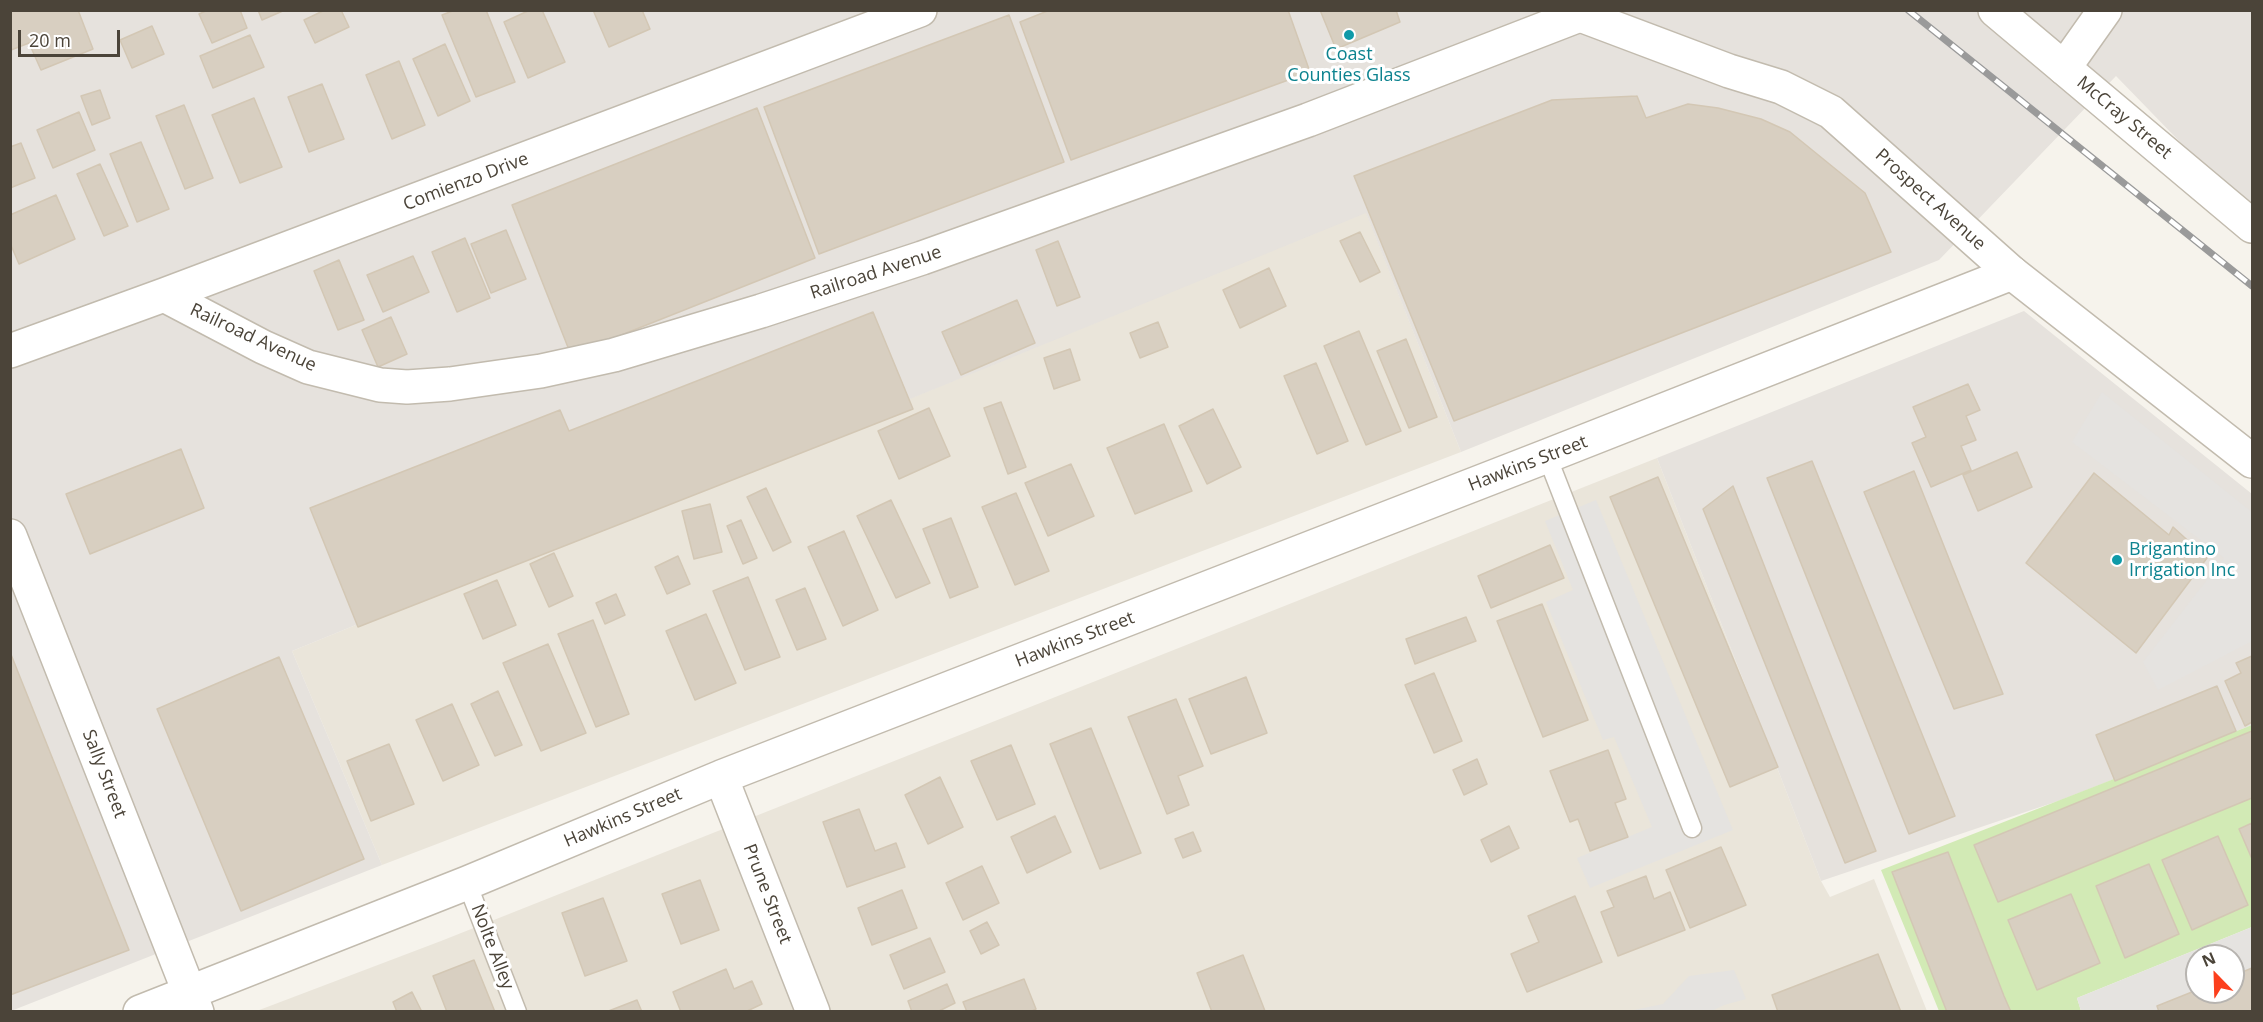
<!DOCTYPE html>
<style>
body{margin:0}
#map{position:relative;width:2263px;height:1022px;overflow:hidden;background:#f6f3ec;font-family:"Open Sans",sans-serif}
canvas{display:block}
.frame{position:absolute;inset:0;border:12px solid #4b4439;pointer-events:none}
.north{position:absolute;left:2185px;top:944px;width:60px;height:60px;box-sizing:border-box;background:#fff;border:2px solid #b7b4b0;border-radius:50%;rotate:337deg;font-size:16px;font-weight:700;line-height:24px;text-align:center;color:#4b4439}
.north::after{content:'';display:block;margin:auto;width:21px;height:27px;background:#fc3f1d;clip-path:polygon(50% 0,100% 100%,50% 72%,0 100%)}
.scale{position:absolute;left:18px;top:30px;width:102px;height:27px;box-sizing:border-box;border:3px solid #4b4439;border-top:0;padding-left:8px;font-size:18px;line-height:21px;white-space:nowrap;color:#4b4439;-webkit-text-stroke:4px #fff;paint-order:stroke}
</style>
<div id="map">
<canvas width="2263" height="1022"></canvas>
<div class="frame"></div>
<div class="north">N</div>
<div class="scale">20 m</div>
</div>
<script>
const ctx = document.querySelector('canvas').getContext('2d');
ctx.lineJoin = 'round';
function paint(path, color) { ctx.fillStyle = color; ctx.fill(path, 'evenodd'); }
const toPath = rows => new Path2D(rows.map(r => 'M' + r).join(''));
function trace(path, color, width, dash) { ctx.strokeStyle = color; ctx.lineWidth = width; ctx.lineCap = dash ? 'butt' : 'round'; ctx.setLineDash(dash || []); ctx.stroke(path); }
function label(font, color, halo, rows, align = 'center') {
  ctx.font = font + ' "Open Sans",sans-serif'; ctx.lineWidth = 6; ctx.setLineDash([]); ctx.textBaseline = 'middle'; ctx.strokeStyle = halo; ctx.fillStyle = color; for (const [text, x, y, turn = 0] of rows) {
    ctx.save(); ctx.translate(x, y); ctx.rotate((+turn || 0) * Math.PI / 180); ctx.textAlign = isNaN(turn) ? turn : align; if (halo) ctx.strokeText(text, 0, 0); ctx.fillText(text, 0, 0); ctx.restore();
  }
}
const residential = toPath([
 [1366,212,1461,452,382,865,292,651],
 [1657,458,1821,881,1830,897,1874,879,1927,1011,254,1012,441,941]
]);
const industrial = toPath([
 [10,11,2252,11,2252,208,2216,179,2116,76,1939,260,1461,452,1366,213,292,651,382,865,11,1011],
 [2024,311,2252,494,2252,725,2061,800,1821,881,1657,458]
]);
const green = toPath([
 [2252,725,2252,927,2077,998,2081,1011,1939,1011,1881,870]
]);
const parking = toPath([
 [2102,392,2252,512,2252,641,2158,690,2143,662,2224,558,2072,442],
 [1596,500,1733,830,1590,888,1577,858,1652,827,1614,737,1603,740,1546,602,1573,590,1545,521],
 [2252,927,2252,1011,2081,1011,2077,998],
 [2197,956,2233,956,2233,992,2197,992],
 [1734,970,1746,999,1724,1005,1712,1011,1629,1011,1663,1004,1689,976]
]);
const building = toPath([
 [10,10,78,10,93,49,41,70,29,43,11,50,10,10],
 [208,10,240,10,247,28,212,43,199,14,208,10],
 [258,10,285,10,262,20,258,10],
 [325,10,341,10,349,27,315,43,304,20,325,10],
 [455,10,486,10,515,82,476,97,442,15,455,10],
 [530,10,542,10,565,62,528,78,504,22,530,10],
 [593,10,642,10,650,29,609,47,593,10],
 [1050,10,1288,10,1310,72,1071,160,1020,22,1050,10],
 [1320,10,1396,10,1400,22,1336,49,1320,10],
 [1009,15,1064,162,819,254,764,107,1009,15],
 [152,26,164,54,132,68,120,40,152,26],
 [250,35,264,67,213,88,200,56,250,35],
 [445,44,470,101,438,116,413,59,445,44],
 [399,61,425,125,392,139,366,75,399,61],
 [322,84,344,139,309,152,288,97,322,84],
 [100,90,110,118,92,125,81,96,100,90],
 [1637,96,1646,118,1688,104,1718,108,1761,119,1790,132,1865,193,1891,252,1454,421,1354,176,1552,100,1637,96],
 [254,98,282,167,240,183,212,115,254,98],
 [184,105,213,178,185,189,156,116,184,105],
 [757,108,815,258,571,355,512,205,757,108],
 [79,112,95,150,53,168,37,130,79,112],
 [141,142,169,209,137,222,110,154,141,142],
 [21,143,35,178,10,188,10,147,21,143],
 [100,164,128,226,104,236,77,174,100,164],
 [56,195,75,239,19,264,10,243,10,215,56,195],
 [506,230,526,279,491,293,471,244,506,230],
 [1360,232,1380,272,1360,282,1340,241,1360,232],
 [465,238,490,298,457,312,432,252,465,238],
 [1058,241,1080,297,1057,306,1036,250,1058,241],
 [413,256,429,292,383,312,367,275,413,256],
 [339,260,364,320,338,330,314,271,339,260],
 [1269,268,1286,306,1240,328,1223,290,1269,268],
 [1017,300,1035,343,961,375,942,332,1017,300],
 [873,312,913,409,358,627,310,508,560,410,569,431,873,312],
 [391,317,407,354,378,367,362,330,391,317],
 [1158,322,1168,347,1140,358,1130,333,1158,322],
 [1359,331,1401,431,1366,445,1324,346,1359,331],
 [1406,339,1437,417,1409,428,1377,351,1406,339],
 [1070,349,1080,380,1054,389,1044,358,1070,349],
 [1316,363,1348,441,1317,454,1284,376,1316,363],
 [1968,384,1980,410,1966,416,1976,440,1961,446,1971,470,1931,487,1912,443,1926,437,1913,407,1968,384],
 [1001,402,1026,467,1008,474,984,408,1001,402],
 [929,408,950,456,899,479,878,431,929,408],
 [1213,409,1241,467,1207,484,1179,426,1213,409],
 [1164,424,1192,491,1135,514,1107,448,1164,424],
 [181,449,204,508,90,554,66,494,181,449],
 [2017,452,2032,487,1978,511,1963,475,2017,452],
 [1812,461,1955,816,1909,834,1767,478,1812,461],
 [1071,464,1094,516,1048,536,1025,483,1071,464],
 [1914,471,2003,694,1954,709,1864,492,1914,471],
 [2094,473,2169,535,2173,527,2207,558,2136,653,2026,563,2094,473],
 [1658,477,1778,767,1730,787,1610,497,1658,477],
 [1733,486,1876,851,1845,863,1703,509,1733,486],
 [766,488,791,542,773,551,747,497,766,488],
 [1016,493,1049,571,1015,585,982,507,1016,493],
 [891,500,930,583,896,598,857,516,891,500],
 [710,504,722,552,694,559,682,511,710,504],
 [951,518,978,587,950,598,923,529,951,518],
 [741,520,757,558,743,564,727,526,741,520],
 [844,531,878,610,843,626,808,547,844,531],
 [1550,545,1564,578,1491,608,1478,576,1550,545],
 [554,553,573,596,549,607,530,564,554,553],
 [678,556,690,584,667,594,655,567,678,556],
 [748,577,780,657,745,670,713,591,748,577],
 [497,580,516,625,483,639,464,594,497,580],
 [805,588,826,639,797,650,776,600,805,588],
 [616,594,625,615,605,624,596,603,616,594],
 [1542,604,1588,720,1543,737,1497,621,1542,604],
 [706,614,736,683,695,700,666,631,706,614],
 [1466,617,1476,641,1415,664,1406,639,1466,617],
 [593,620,629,714,596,727,558,634,593,620],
 [548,644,586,733,541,751,503,663,548,644],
 [10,652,129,950,10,995,10,652],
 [2252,656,2252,722,2245,726,2225,681,2241,673,2236,663,2252,656],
 [279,657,364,859,241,911,157,709,279,657],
 [1434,673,1462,741,1434,753,1405,685,1434,673],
 [1246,677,1267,733,1211,754,1189,699,1246,677],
 [2217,686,2236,731,2115,781,2096,735,2217,686],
 [498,691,522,745,495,756,471,704,498,691],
 [1176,699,1203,766,1178,776,1189,805,1167,814,1128,717,1176,699],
 [452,704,479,765,443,781,416,720,452,704],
 [1091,728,1141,853,1100,869,1050,744,1091,728],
 [2252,731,2252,798,1998,902,1974,845,2252,731],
 [389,744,414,804,371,821,347,761,389,744],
 [1011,745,1035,804,997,820,971,761,1011,745],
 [1608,750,1626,799,1615,803,1628,837,1590,851,1578,819,1570,822,1550,771,1608,750],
 [1477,759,1487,784,1464,795,1453,770,1477,759],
 [940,777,963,827,928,844,905,795,940,777],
 [859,809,875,851,896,843,905,867,847,887,823,822,859,809],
 [1055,816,1071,852,1027,873,1011,837,1055,816],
 [2252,823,2252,859,2239,829,2252,823],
 [1509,826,1519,848,1491,862,1481,840,1509,826],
 [1193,832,1201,851,1183,858,1175,839,1193,832],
 [2218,836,2248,905,2192,930,2162,860,2218,836],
 [1721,847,1746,905,1690,928,1666,870,1721,847],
 [1948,852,2004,996,2011,1012,1947,1012,1892,872,1948,852],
 [2149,864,2179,934,2125,958,2096,886,2149,864],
 [982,866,999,903,963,920,946,883,982,866],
 [1646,876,1654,899,1670,892,1685,930,1618,956,1601,912,1614,907,1607,891,1646,876],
 [700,880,719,930,681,944,662,894,700,880],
 [902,890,917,928,872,945,858,908,902,890],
 [2071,894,2100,963,2037,990,2008,920,2071,894],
 [1575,896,1602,962,1527,992,1511,954,1539,942,1528,916,1575,896],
 [603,898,627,961,585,976,562,913,603,898],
 [987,922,999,945,981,954,970,931,987,922],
 [930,938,945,972,904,989,890,955,930,938],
 [1878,954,1901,1012,1778,1012,1772,995,1878,954],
 [1243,955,1265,1011,1212,1012,1197,973,1243,955],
 [474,960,495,1012,447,1012,433,976,474,960],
 [2252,968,2252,1012,2159,1012,2157,1006,2197,990,2197,992,2233,992,2233,976,2252,968],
 [726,969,734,989,752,981,762,1004,745,1012,681,1012,673,992,726,969],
 [1024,979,1036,1009,1030,1012,967,1012,963,1002,1024,979],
 [947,984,955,1003,937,1012,912,1012,908,1001,947,984],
 [412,992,422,1012,397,1012,393,1002,412,992],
 [637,1000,642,1012,606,1012,637,1000]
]);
const service = toPath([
 [1547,456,1692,828],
 [467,883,517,1012]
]);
const minor = toPath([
 [2064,68,2105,10],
 [164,295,263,347,308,367,380,385,407,387,450,384,541,371,614,355,761,311,922,258,1308,120,1577,16],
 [10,351,164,295,920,10],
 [10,536,197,1012],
 [721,777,813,1012],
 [140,1012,467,883,721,777,1547,456,2012,273]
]);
const tertiary = toPath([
 [1567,10,1729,71,1781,87,1831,112,2012,273,2252,461],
 [1995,10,2252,226]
]);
const rail = toPath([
 [1908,10,2252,286]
]);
const markers = [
 [1349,35,6,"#0f9aa8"],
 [2117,560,6,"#0f9aa8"]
];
const cultureNames = [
 ["Coast",1349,55],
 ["Counties Glass",1349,76],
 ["Brigantino",2129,550,"left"],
 ["Irrigation Inc",2129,571,"left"]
];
const streetNames = [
 ["McCray Street",2124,118,40],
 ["Comienzo Drive",466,182,-21],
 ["Prospect Avenue",1930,200,42],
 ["Railroad Avenue",876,273,-18],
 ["Railroad Avenue",253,338,25],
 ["Hawkins Street",1528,464,-21],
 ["Hawkins Street",1075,640,-21],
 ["Sally Street",104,774,69],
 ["Hawkins Street",623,818,-23],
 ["Prune Street",767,894,69],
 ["Nolte Alley",492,947,69]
];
paint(residential, '#eae5da');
paint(industrial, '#e6e2dd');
paint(green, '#d2eab5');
paint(parking, '#e5e3e0');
paint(building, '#d8cfc1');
trace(building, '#d3c7b4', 1.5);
trace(service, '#c2bbae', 21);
trace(minor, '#c2bbae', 36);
trace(tertiary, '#c2bbae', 36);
trace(service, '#fff', 18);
trace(minor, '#fff', 33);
trace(tertiary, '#fff', 33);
trace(rail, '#9a9a9a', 7);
trace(rail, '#fff', 4.5, [14]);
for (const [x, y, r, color] of markers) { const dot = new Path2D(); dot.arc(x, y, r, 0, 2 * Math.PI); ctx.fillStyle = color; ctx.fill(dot); trace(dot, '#fff', 2); }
label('18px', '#0d838f', '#fff', cultureNames);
label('18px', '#4b4439', '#fff', streetNames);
</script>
